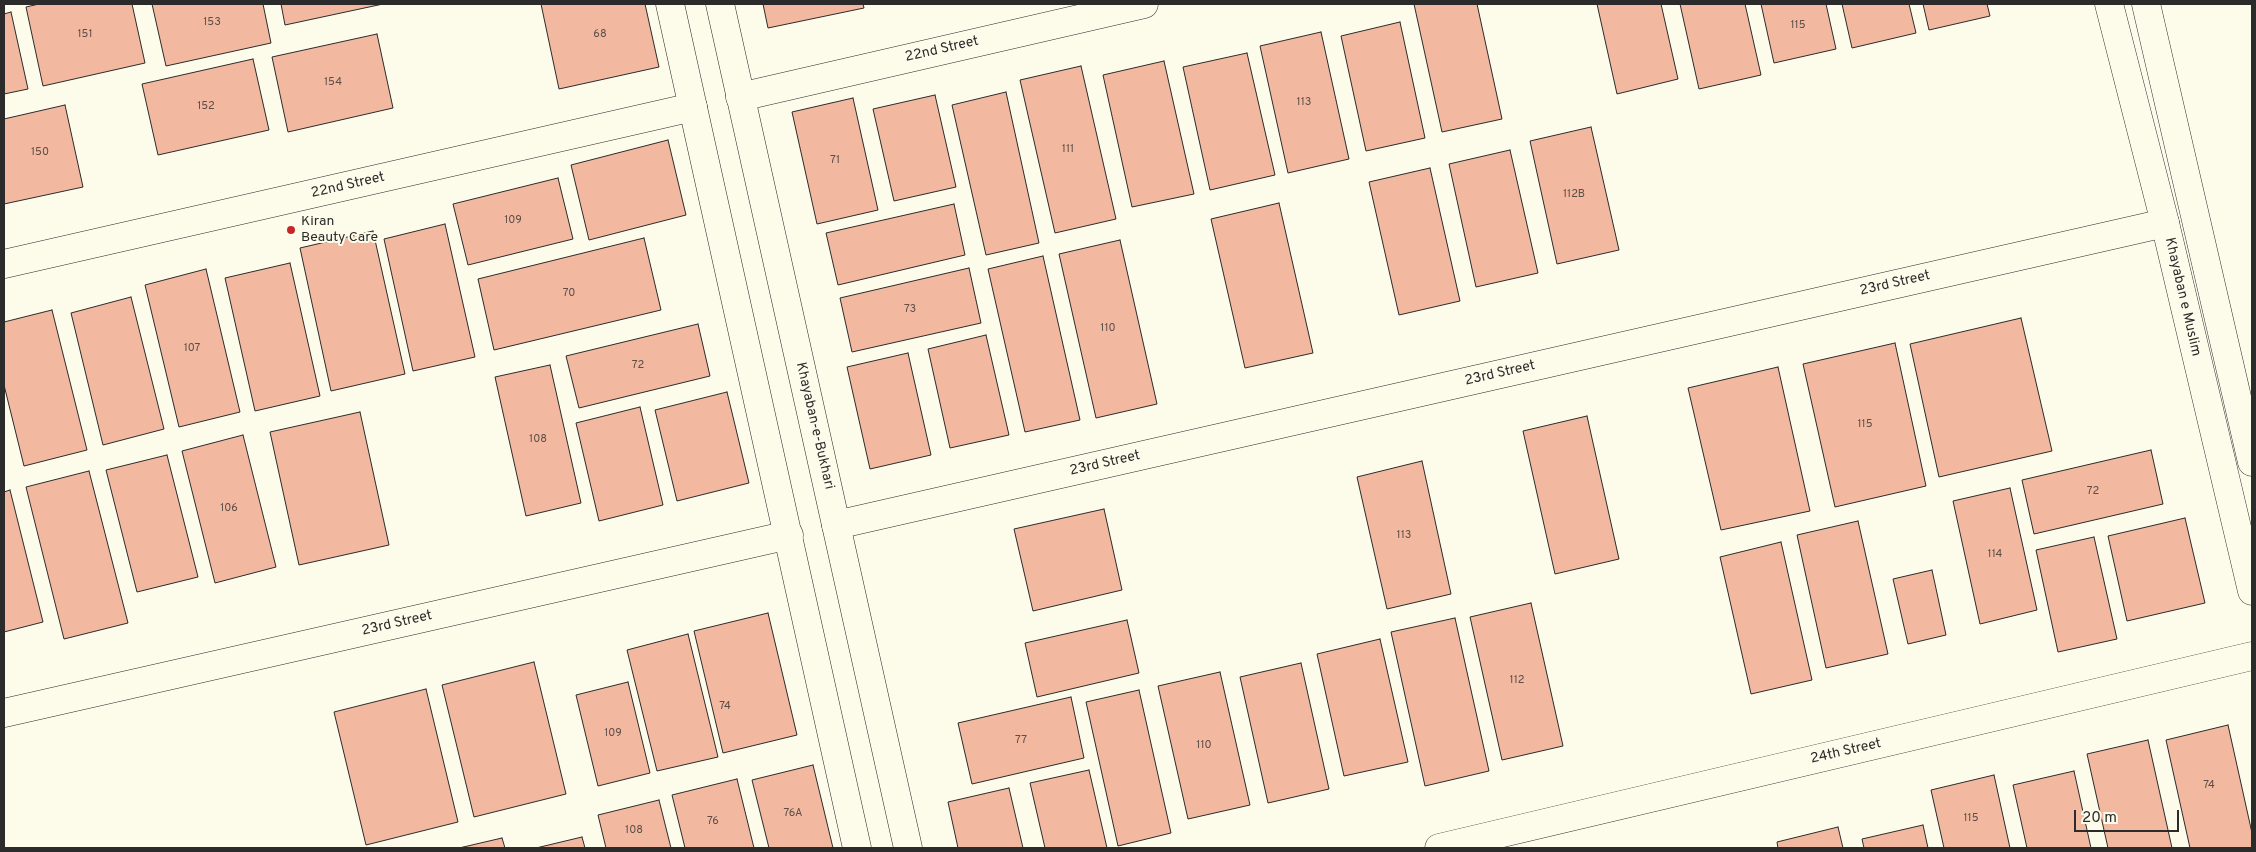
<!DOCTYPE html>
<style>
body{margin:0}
#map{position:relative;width:2256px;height:852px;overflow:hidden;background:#fdfbea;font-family:Overpass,sans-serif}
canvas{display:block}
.frame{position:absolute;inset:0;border:5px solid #2b2b2b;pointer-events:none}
.scale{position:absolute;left:2074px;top:810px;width:105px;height:22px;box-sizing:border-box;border:2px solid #2b2b2b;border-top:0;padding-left:6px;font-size:15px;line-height:18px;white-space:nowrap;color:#2b2b2b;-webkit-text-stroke:4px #fdfbea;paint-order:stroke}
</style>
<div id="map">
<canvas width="2256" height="852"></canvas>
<div class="frame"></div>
<div class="scale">20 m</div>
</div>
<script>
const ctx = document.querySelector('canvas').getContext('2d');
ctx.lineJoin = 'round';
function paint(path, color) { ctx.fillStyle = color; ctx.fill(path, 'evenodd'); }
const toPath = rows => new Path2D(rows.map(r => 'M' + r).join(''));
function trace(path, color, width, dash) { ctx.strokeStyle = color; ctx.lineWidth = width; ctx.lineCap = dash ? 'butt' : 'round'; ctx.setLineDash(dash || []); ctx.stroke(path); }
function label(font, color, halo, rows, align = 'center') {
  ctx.font = font + ' Overpass,sans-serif'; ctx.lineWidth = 4; ctx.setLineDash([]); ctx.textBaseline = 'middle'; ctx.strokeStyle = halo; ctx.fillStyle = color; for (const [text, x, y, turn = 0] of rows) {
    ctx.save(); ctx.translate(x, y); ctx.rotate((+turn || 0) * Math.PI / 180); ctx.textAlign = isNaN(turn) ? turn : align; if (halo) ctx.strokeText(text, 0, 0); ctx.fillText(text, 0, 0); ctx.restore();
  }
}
const building = toPath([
 [39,4,132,4,145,63,43,86,26,7,39,4],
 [152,4,263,4,271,43,166,66,152,4],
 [281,4,383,4,285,25,281,4],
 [541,4,645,4,659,67,559,89,541,4],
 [763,4,863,4,864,8,768,28,763,4],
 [1414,4,1477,4,1502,119,1442,132,1414,4],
 [1597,4,1661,4,1678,79,1617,94,1597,4],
 [1680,4,1745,4,1761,75,1699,89,1680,4],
 [1761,4,1826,4,1836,49,1774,63,1761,4],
 [1842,4,1909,4,1916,33,1852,48,1842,4],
 [1923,4,1987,4,1990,16,1929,30,1923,4],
 [11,12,28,89,4,94,4,14,11,12],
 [1400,22,1425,138,1366,151,1341,36,1400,22],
 [1321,32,1349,159,1288,173,1260,46,1321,32],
 [377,34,393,108,288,132,272,57,377,34],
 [1247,53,1275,175,1210,190,1183,67,1247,53],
 [253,59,269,130,158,155,142,84,253,59],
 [1164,61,1194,194,1132,207,1103,75,1164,61],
 [1081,66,1116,219,1055,233,1020,80,1081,66],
 [1006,92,1039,243,986,255,952,105,1006,92],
 [935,95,956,187,894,201,873,109,935,95],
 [853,98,878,210,817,224,792,112,853,98],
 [65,105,83,187,4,204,4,119,65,105],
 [1591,127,1619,250,1557,264,1530,141,1591,127],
 [668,140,686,215,589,240,571,165,668,140],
 [1510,150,1538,273,1476,287,1449,164,1510,150],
 [1430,168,1460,301,1399,315,1369,182,1430,168],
 [558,178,573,239,468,265,453,204,558,178],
 [1279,203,1313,353,1245,368,1211,219,1279,203],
 [954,204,965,255,838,285,826,233,954,204],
 [445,224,475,357,413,371,384,239,445,224],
 [373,231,405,374,331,391,300,248,373,231],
 [644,238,661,310,494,350,478,279,644,238],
 [1120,240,1157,404,1096,418,1059,254,1120,240],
 [1043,256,1080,420,1025,432,988,269,1043,256],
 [290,263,320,396,255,411,225,278,290,263],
 [969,268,981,323,852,352,840,298,969,268],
 [206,269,240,412,179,427,145,285,206,269],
 [131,297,164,429,103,445,71,313,131,297],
 [52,310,87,450,24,466,4,385,4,322,52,310],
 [2021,318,2052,451,1939,477,1910,344,2021,318],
 [698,324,710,376,579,408,566,356,698,324],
 [986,335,1009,435,950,448,928,349,986,335],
 [1895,343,1926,486,1835,507,1803,364,1895,343],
 [908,353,931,455,870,469,847,367,908,353],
 [550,365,581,503,526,516,495,377,550,365],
 [1778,367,1810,511,1721,530,1688,388,1778,367],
 [727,392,749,483,677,501,655,410,727,392],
 [640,407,663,505,599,521,576,423,640,407],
 [360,412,389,545,299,565,270,432,360,412],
 [1587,416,1619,559,1555,574,1523,431,1587,416],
 [243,435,276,567,215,583,182,451,243,435],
 [2151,450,2163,504,2034,534,2022,480,2151,450],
 [167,455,198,577,137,592,106,470,167,455],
 [1422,461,1451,594,1387,609,1357,477,1422,461],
 [89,471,128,623,64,639,26,487,89,471],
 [2010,488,2037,610,1980,624,1953,501,2010,488],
 [10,490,43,622,4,632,4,492,10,490],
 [1104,509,1122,590,1033,611,1014,529,1104,509],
 [2185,518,2205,603,2127,621,2108,536,2185,518],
 [1858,521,1888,654,1826,668,1797,535,1858,521],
 [2094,537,2117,639,2058,652,2036,550,2094,537],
 [1781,542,1812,680,1751,694,1720,557,1781,542],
 [1932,570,1946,635,1908,644,1893,579,1932,570],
 [1531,603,1563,746,1502,760,1470,617,1531,603],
 [768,613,797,735,723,753,694,631,768,613],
 [1455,618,1489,771,1425,786,1391,632,1455,618],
 [1127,620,1139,673,1037,697,1025,643,1127,620],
 [688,634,718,757,657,771,627,650,688,634],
 [1380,639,1408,762,1344,776,1317,654,1380,639],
 [534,662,566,794,474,817,442,685,534,662],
 [1301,663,1329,789,1268,803,1240,677,1301,663],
 [1220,672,1250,805,1188,819,1158,686,1220,672],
 [628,682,650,773,598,786,576,695,628,682],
 [426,689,458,822,366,845,334,712,426,689],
 [1139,690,1171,833,1118,846,1086,702,1139,690],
 [1071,697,1084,758,972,784,958,723,1071,697],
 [2228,725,2252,833,2252,848,2190,848,2166,740,2228,725],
 [2148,740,2172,848,2108,848,2087,754,2148,740],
 [813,765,833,848,769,848,752,780,813,765],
 [1089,770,1107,848,1045,848,1030,783,1089,770],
 [2074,771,2091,848,2027,848,2013,785,2074,771],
 [1994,775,2010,848,1944,848,1931,790,1994,775],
 [737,779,754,848,685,848,672,795,737,779],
 [1009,788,1023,848,958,848,948,802,1009,788],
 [659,800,671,848,606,848,598,815,659,800],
 [1923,825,1928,848,1864,848,1862,839,1923,825],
 [1838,827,1843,848,1778,848,1777,842,1838,827],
 [582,837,585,848,536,848,582,837],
 [502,838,505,848,459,848,502,838]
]);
const minor = toPath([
 [740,97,1144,4],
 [4,264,693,107],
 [836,525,2165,223],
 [4,713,789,535],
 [1439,848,2252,656]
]);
const tertiary = toPath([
 [670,4,857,848],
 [720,4,908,848],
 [2109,4,2165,223,2252,591],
 [2146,4,2252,462]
]);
const markers = [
 [291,230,5,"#c62828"]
];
const numberNames = [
 ["153",212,23],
 ["115",1798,26],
 ["151",85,35],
 ["68",600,35],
 ["154",333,83],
 ["113",1304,103],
 ["152",206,107],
 ["111",1068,150],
 ["150",40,153],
 ["71",835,161],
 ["112B",1574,195],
 ["109",513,221],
 ["70",569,294],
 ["73",910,310],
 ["110",1108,329],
 ["107",192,349],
 ["72",638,366],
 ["115",1865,425],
 ["108",538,440],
 ["72",2093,492],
 ["106",229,509],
 ["113",1404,536],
 ["114",1995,555],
 ["112",1517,681],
 ["74",725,707],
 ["109",613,734],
 ["77",1021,741],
 ["110",1204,746],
 ["74",2209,786],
 ["76A",793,814],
 ["115",1971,819],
 ["76",713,822],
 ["108",634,831]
];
const streetNames = [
 ["22nd Street",942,50,-13],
 ["22nd Street",348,186,-13],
 ["23rd Street",1895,284,-13],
 ["Khayaban e Muslim",2182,297,77],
 ["23rd Street",1500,374,-13],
 ["Khayaban-e-Bukhari",814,426,77],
 ["23rd Street",1105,464,-13],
 ["23rd Street",397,624,-13],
 ["24th Street",1846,752,-13]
];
const poiNames = [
 ["Kiran",301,222],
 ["Beauty Care",301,238]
];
paint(building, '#f2b8a0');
trace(building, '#2b2b2b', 1);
trace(minor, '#2b2b2b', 29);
trace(tertiary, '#2b2b2b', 29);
trace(minor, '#fdfbea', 28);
trace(tertiary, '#fdfbea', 28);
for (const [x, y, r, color] of markers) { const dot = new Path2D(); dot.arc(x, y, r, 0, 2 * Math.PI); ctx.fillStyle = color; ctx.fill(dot); trace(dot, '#fdfbea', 2); }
label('11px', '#5d4e48', null, numberNames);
label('14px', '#2b2b2b', '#fdfbea', streetNames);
label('14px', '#2b2b2b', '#fdfbea', poiNames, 'left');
</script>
